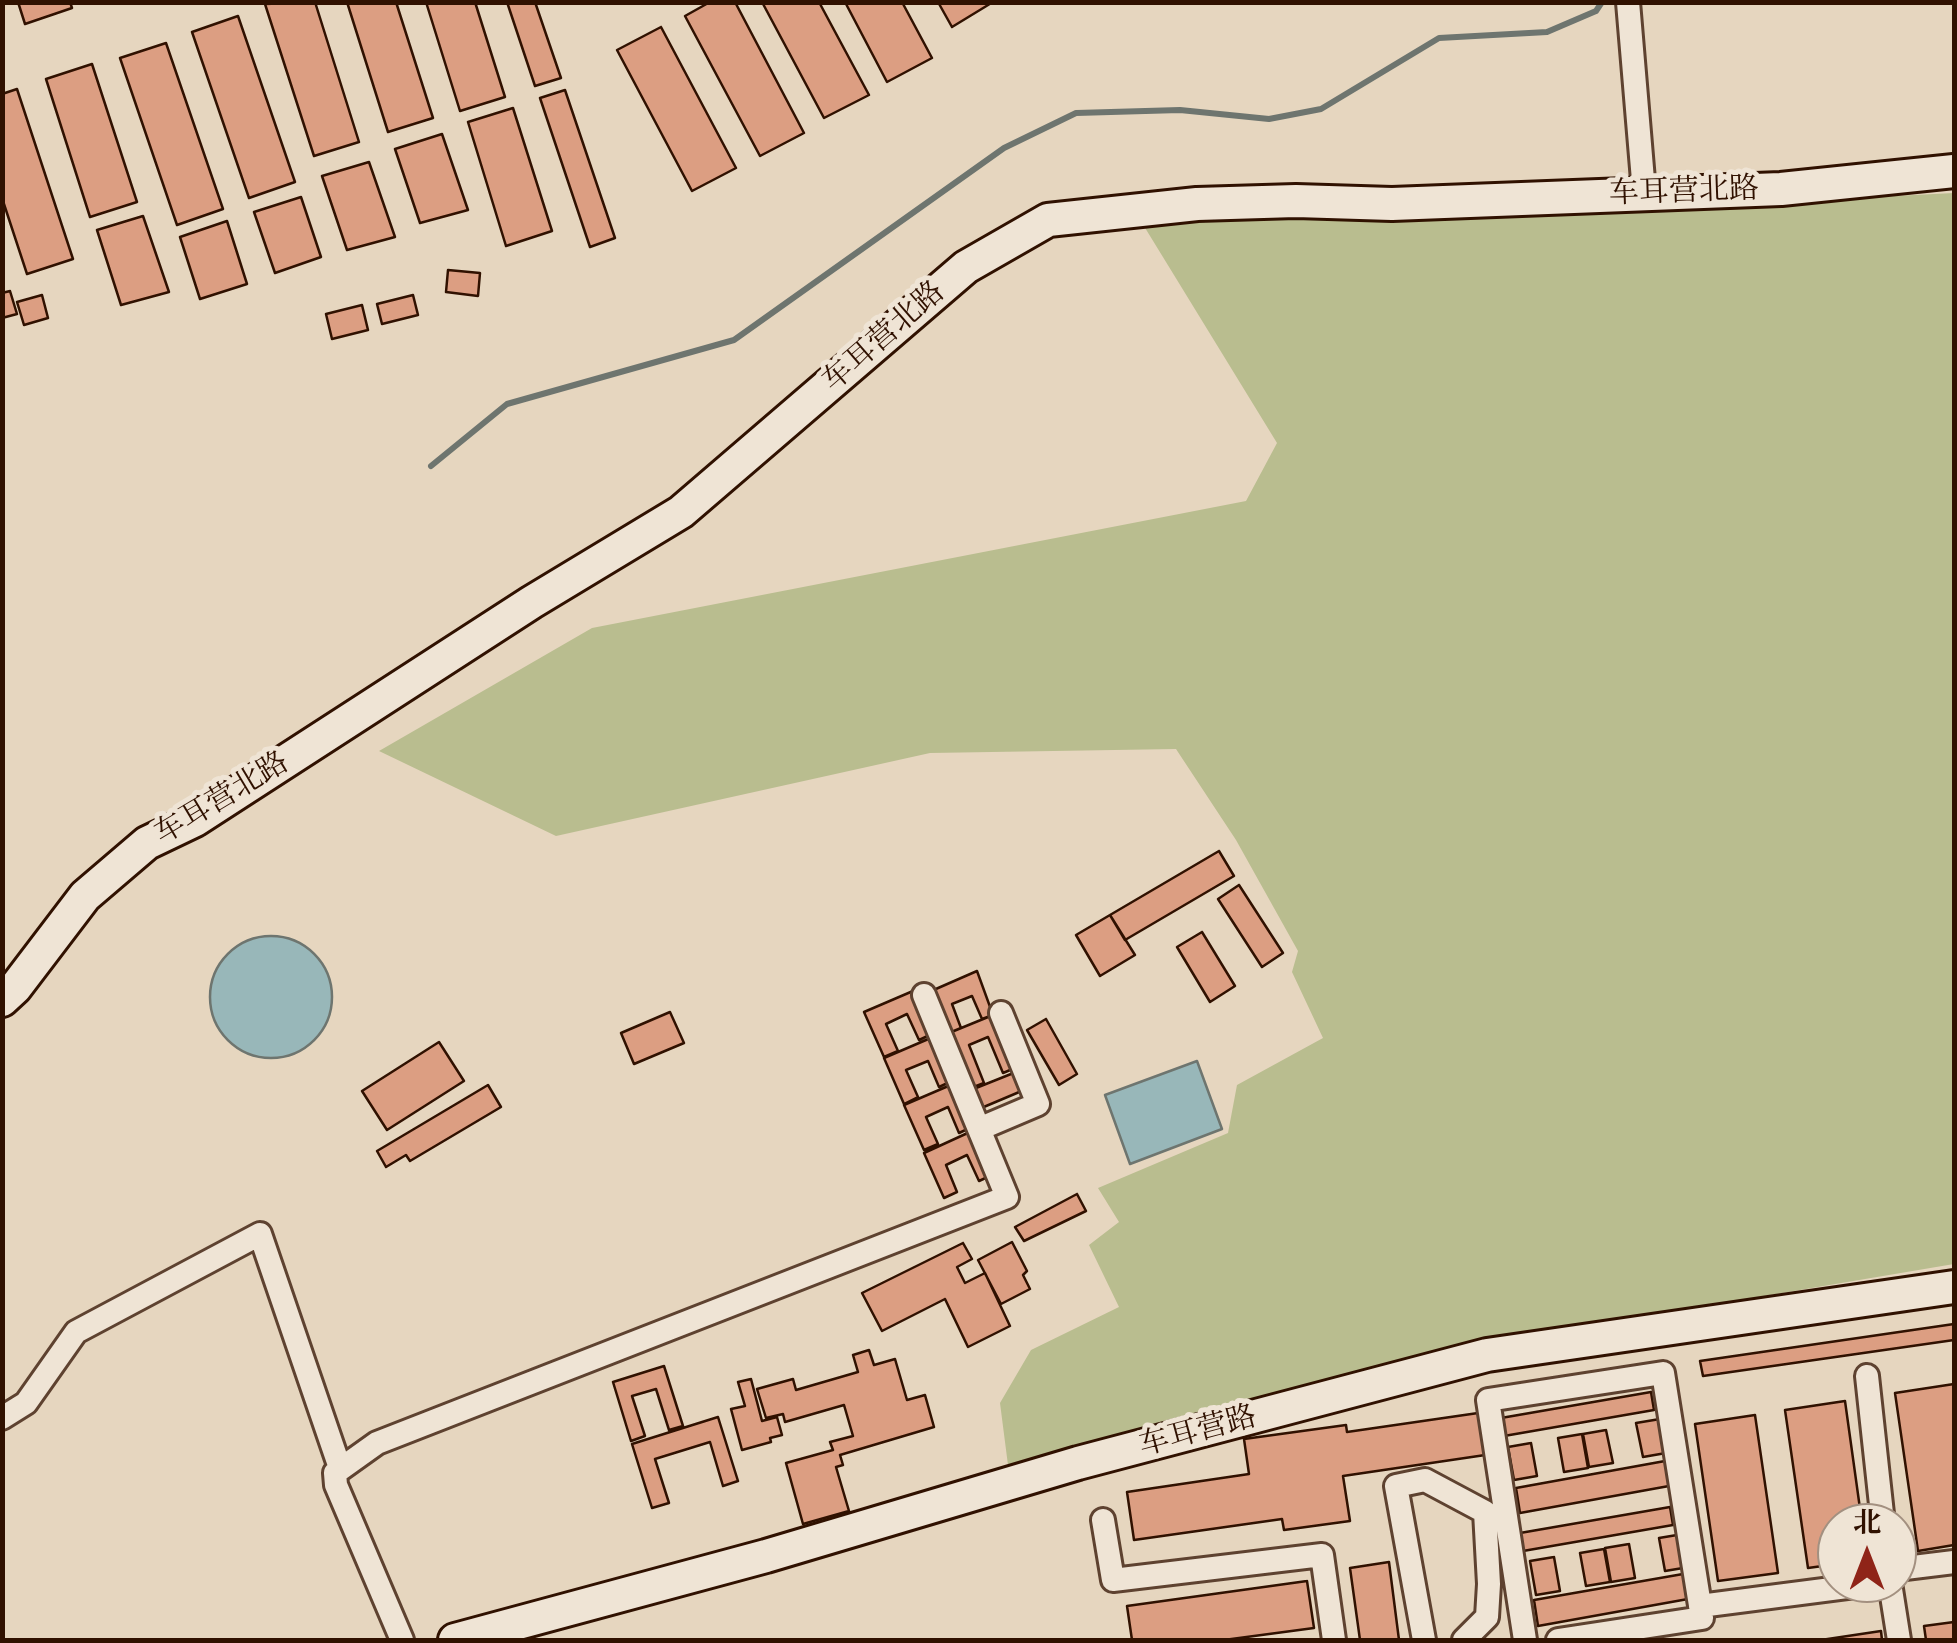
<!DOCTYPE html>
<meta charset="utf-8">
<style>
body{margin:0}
#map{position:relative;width:1957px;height:1643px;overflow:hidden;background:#e6d6bf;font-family:"Old Standard TT","Noto Serif SC",serif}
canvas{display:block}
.frame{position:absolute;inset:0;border:5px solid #301100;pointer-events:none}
.north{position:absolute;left:1817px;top:1503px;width:100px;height:100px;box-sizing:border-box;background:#efe4d5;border:2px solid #a39080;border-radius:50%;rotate:0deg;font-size:28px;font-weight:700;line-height:40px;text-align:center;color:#301100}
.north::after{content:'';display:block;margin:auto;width:35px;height:45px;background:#8f2418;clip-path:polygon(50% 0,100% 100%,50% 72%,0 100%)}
</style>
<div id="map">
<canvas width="1957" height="1643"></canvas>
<div class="frame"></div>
<div class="north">北</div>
</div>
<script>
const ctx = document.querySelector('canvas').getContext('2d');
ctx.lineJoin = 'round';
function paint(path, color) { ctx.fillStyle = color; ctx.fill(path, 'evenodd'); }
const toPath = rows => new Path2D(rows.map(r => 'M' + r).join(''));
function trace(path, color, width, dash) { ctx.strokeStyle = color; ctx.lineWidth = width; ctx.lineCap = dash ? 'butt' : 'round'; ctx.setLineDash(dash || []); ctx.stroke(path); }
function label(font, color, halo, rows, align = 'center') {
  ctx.font = font + ' "Old Standard TT","Noto Serif SC",serif'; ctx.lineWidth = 10; ctx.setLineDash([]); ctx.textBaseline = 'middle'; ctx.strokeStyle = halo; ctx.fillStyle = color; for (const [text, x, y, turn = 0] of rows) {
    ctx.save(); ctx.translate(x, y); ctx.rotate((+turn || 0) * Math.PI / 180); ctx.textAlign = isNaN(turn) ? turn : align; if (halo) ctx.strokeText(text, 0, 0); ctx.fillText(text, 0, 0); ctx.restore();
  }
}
const green = toPath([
 [1954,193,1954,1264,1486,1343,1009,1473,1000,1403,1031,1350,1119,1307,1089,1245,1119,1222,1098,1188,1228,1133,1237,1085,1323,1038,1292,972,1298,951,1236,840,1176,749,930,753,556,836,379,751,592,628,1246,501,1277,443,1139,218,1476,217]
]);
const water = toPath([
 '210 997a61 61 0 1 1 122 0a61 61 0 1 1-122 0Z',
 [1197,1061,1222,1129,1130,1164,1105,1095,1197,1061]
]);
const stream = toPath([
 [431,466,507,404,734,340,1004,148,1076,113,1180,110,1269,119,1321,109,1439,38,1547,32,1596,11,1602,2]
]);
const building = toPath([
 [18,2,70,2,72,8,25,24,18,2],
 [315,2,359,142,314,156,265,4,315,2],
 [347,2,396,2,433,118,388,132,347,2],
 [426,2,475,2,505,97,460,111,426,2],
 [507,2,535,2,561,78,535,86,507,2],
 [710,2,735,2,804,133,760,156,685,16,710,2],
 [762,2,819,2,869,95,824,118,762,2],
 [845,2,902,2,932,58,887,82,845,2],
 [938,2,993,2,952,27,938,2],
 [238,16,295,182,249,198,192,32,238,16],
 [661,27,736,168,692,191,617,50,661,27],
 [166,43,223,209,177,225,120,58,166,43],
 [92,64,137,202,90,217,46,79,92,64],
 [17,89,73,259,27,274,2,198,2,94,17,89],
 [565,90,615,238,590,247,540,98,565,90],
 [513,108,552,231,506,246,468,122,513,108],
 [442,134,468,210,420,223,395,149,442,134],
 [369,162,395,237,347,250,322,176,369,162],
 [301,197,321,257,275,273,254,212,301,197],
 [143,216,169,292,121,305,97,230,143,216],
 [227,221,247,284,200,299,180,237,227,221],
 [448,270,480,273,478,296,446,292,448,270],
 [10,291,17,314,2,318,2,293,10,291],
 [42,295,48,318,24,325,17,302,42,295],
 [413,295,418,315,382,324,377,304,413,295],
 [362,305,368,330,332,339,326,314,362,305],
 [1219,851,1234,876,1125,940,1110,915,1219,851],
 [1239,885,1283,953,1262,967,1218,899,1239,885],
 [1110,915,1135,955,1100,976,1076,935,1110,915],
 [1202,932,1235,986,1210,1002,1177,947,1202,932],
 [977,971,993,1015,982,1019,972,996,952,1004,961,1028,949,1033,929,992,977,971],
 [913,991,932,1034,919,1040,907,1014,886,1024,898,1051,884,1057,864,1012,913,991],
 [670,1012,684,1043,634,1064,621,1033,670,1012],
 [993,1015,1015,1068,1003,1073,988,1037,969,1045,984,1083,971,1088,949,1033,993,1015],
 [1046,1019,1077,1074,1059,1085,1027,1030,1046,1019],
 [933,1037,952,1081,939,1087,928,1061,906,1070,918,1097,904,1104,884,1058,933,1037],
 [439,1042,464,1081,387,1130,362,1091,439,1042],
 [1016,1072,1024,1090,979,1109,971,1090,1016,1072],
 [953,1084,972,1127,959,1133,948,1107,926,1117,938,1144,924,1150,904,1105,953,1084],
 [488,1085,501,1107,410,1161,406,1155,386,1167,377,1151,488,1085],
 [972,1131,992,1175,979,1181,967,1155,946,1165,957,1192,944,1198,924,1153,972,1131],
 [1077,1194,1086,1211,1024,1241,1015,1227,1077,1194],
 [1012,1242,1027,1271,1023,1275,1030,1289,1001,1304,978,1260,1012,1242],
 [963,1243,972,1259,957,1267,965,1283,985,1273,1010,1326,968,1347,945,1299,882,1331,862,1293,963,1243],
 [1954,1324,1954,1340,1703,1376,1700,1361,1954,1324],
 [869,1350,874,1365,895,1359,907,1400,925,1395,934,1427,840,1455,843,1465,836,1467,849,1511,803,1524,786,1463,833,1450,830,1442,853,1436,844,1405,785,1422,783,1414,766,1418,757,1389,793,1379,796,1390,858,1372,853,1355,869,1350],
 [664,1366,683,1426,669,1430,656,1389,632,1396,645,1436,631,1441,613,1382,664,1366],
 [751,1379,762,1421,777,1417,782,1435,770,1438,771,1442,742,1450,731,1409,745,1406,738,1382,751,1379],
 [1954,1384,1954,1545,1918,1551,1895,1393,1954,1384],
 [1651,1392,1654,1410,1504,1436,1501,1418,1651,1392],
 [1845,1401,1862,1523,1837,1523,1837,1564,1808,1568,1785,1410,1845,1401],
 [1485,1412,1492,1454,1343,1476,1350,1521,1284,1530,1282,1519,1134,1540,1127,1492,1249,1474,1244,1439,1346,1425,1347,1432,1485,1412],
 [1755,1415,1778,1573,1718,1581,1695,1424,1755,1415],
 [718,1417,738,1481,723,1486,710,1442,655,1459,669,1503,652,1508,632,1444,718,1417],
 [1660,1419,1666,1453,1643,1457,1636,1423,1660,1419],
 [1606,1430,1613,1463,1589,1467,1583,1434,1606,1430],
 [1582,1434,1588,1468,1564,1472,1558,1438,1582,1434],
 [1531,1443,1537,1476,1514,1480,1508,1447,1531,1443],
 [1665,1461,1669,1486,1520,1513,1516,1488,1665,1461],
 [1670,1507,1673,1525,1523,1551,1520,1533,1670,1507],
 [1683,1534,1689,1567,1665,1571,1659,1538,1683,1534],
 [1629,1544,1635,1578,1611,1582,1605,1548,1629,1544],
 [1604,1549,1610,1582,1586,1586,1580,1553,1604,1549],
 [1554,1557,1560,1591,1536,1595,1530,1561,1554,1557],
 [1389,1562,1399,1640,1360,1640,1350,1568,1389,1562],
 [1683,1574,1688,1599,1538,1626,1534,1600,1683,1574],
 [1307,1581,1314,1628,1224,1640,1132,1640,1127,1606,1307,1581],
 [1954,1622,1954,1640,1926,1640,1924,1626,1954,1622],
 [1881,1631,1882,1640,1821,1640,1881,1631]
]);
const street = toPath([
 [1628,2,1644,192],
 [924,995,979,1129],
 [1867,1376,1883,1523],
 [2,1418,26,1403,76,1332,260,1234,340,1468],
 [1103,1520,1113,1580,1322,1555,1334,1640],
 [1897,1569,1954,1562],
 [1890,1583,1899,1640],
 [1700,1606,1878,1583],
 [402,1640,336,1485,335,1473,377,1443,1007,1197,979,1129,1038,1104,1001,1013],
 [1424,1640,1396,1486,1425,1480,1485,1512,1489,1584,1487,1617,1464,1640],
 [1525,1640,1488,1400,1663,1373,1702,1618,1558,1640]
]);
const secondary = toPath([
 [2,1000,15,988,85,896,147,843,195,820,532,602,681,512,966,267,1048,220,1197,204,1296,201,1392,204,1781,189,1954,171],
 [455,1640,766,1556,1078,1463,1487,1355,1954,1287]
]);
const streetNames = [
 ["车耳营北路",1684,192,-2],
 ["车耳营北路",884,337,-41],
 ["车耳营北路",222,799,-31],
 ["车耳营路",1198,1432,-15]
];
paint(green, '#b9bd8f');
paint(water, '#98b7b9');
trace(water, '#6e756f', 2.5);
trace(stream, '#6e756f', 6);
paint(building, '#dc9e82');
trace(building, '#301100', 2.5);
trace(street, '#5e4230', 28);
trace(secondary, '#301100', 38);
trace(street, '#efe4d5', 22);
trace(secondary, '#efe4d5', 32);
label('30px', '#301100', '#efe4d5', streetNames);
</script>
